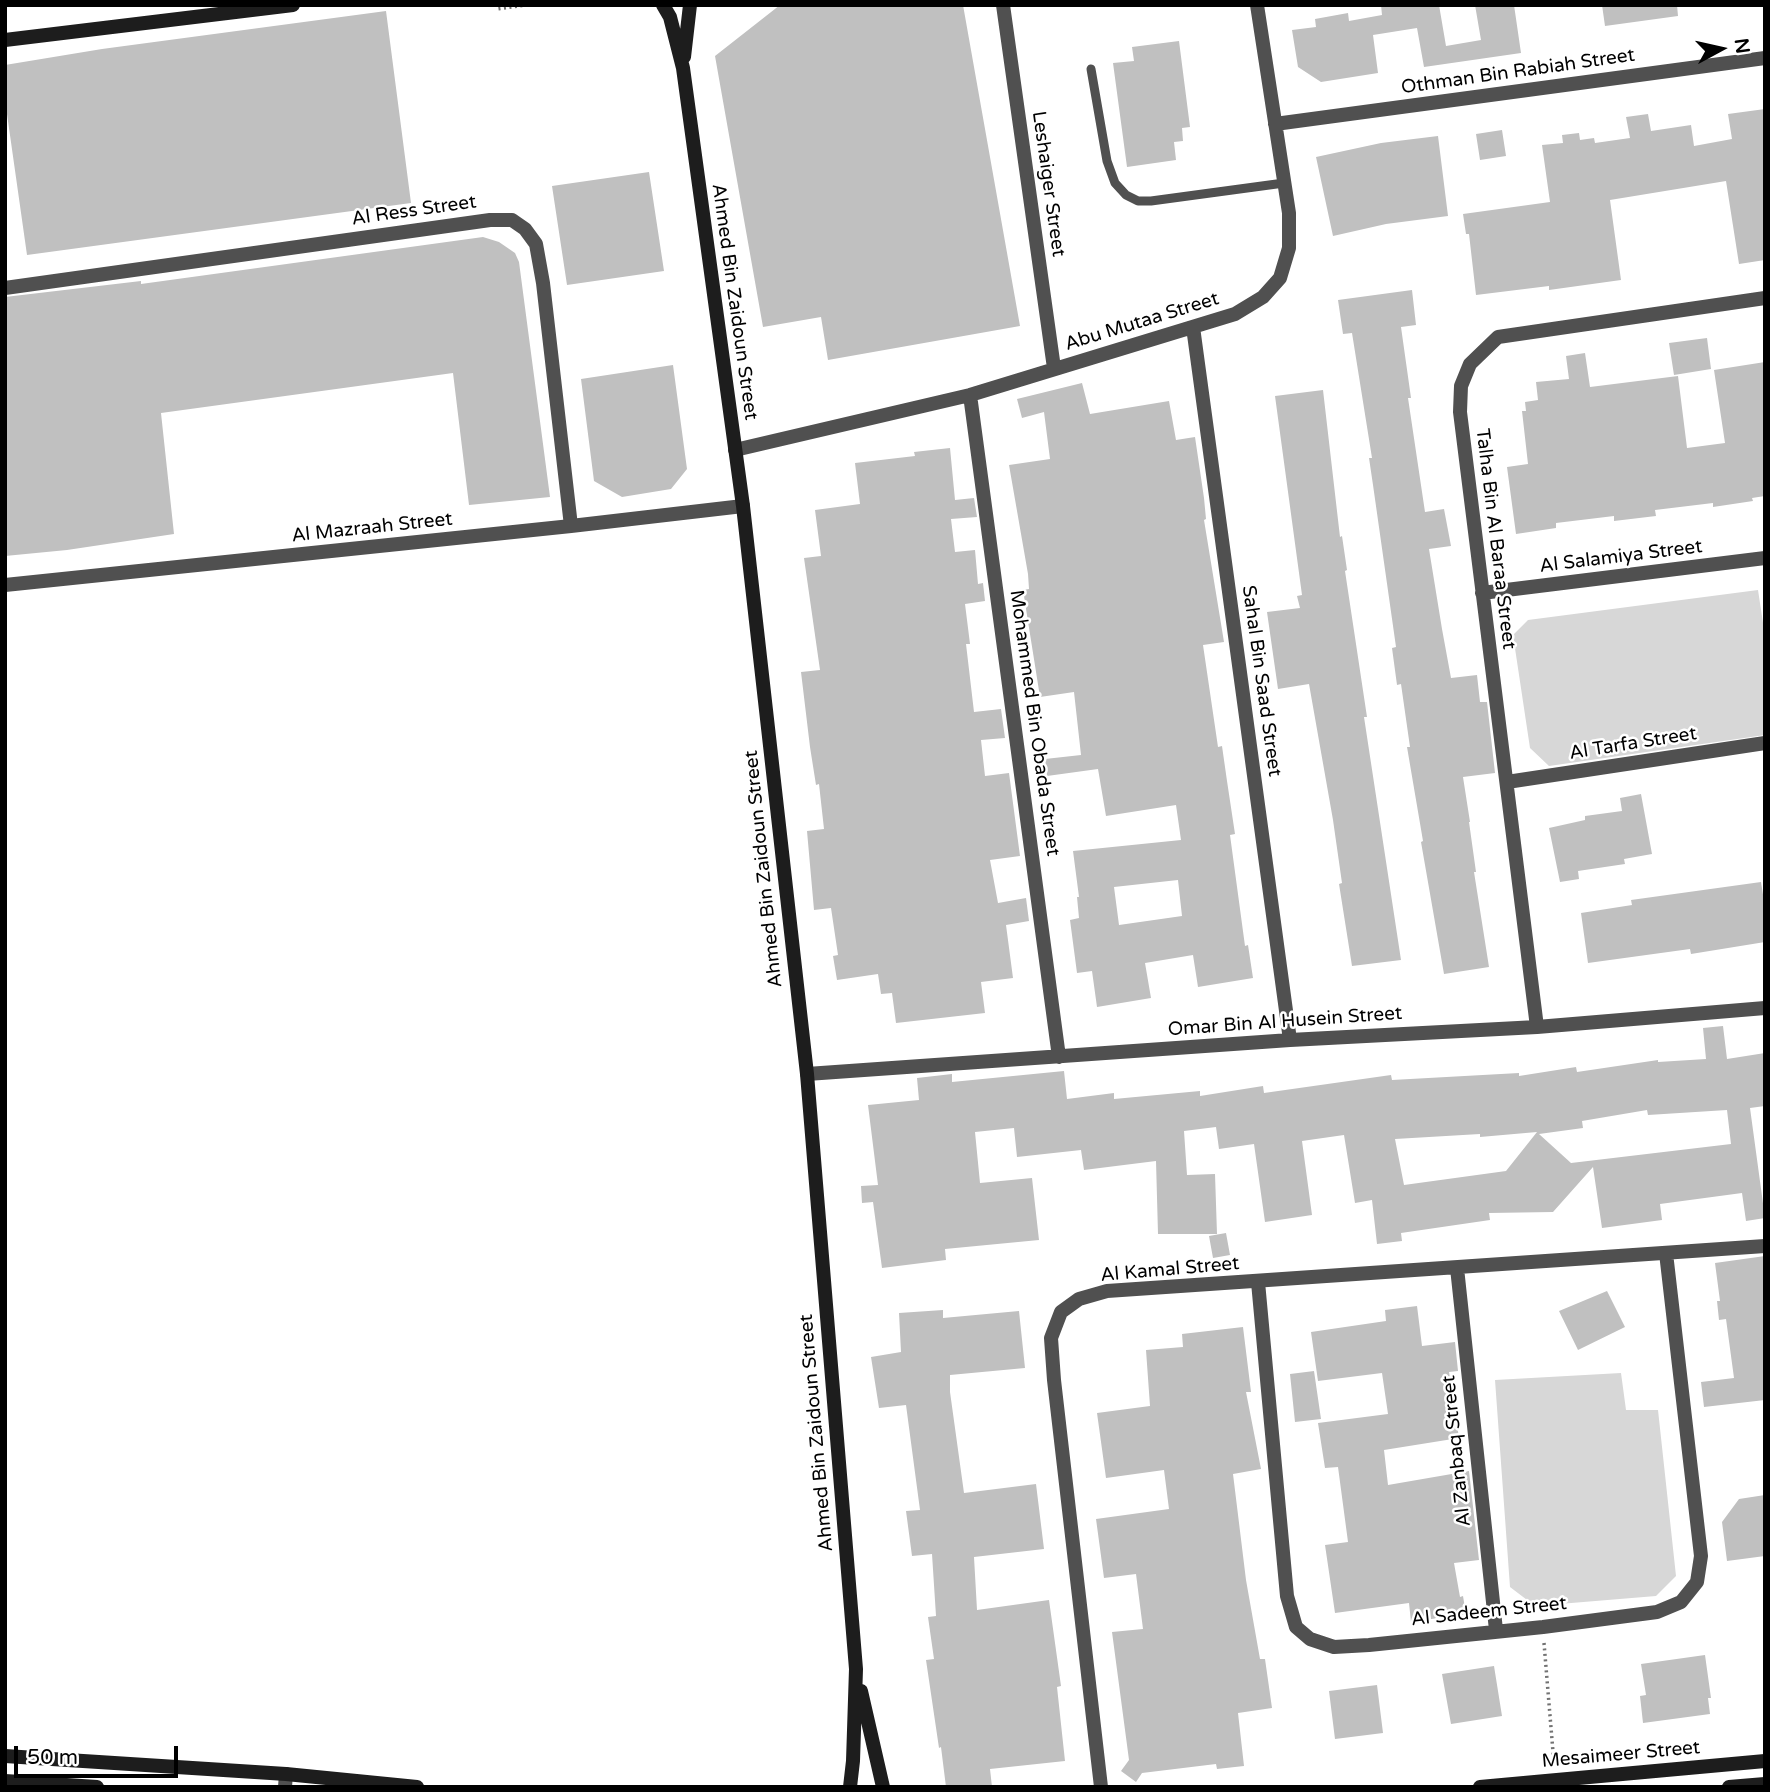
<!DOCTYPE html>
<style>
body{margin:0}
#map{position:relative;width:1770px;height:1792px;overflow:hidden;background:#fff;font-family:"Varela Round",sans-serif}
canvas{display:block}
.frame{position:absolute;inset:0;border:7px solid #000;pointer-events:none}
.north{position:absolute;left:1686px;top:14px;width:70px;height:70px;-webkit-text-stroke:5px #fff;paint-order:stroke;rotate:82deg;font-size:19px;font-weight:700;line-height:28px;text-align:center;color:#000}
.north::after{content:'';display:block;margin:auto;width:24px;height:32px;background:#000;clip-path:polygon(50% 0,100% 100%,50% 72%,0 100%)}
.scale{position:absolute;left:14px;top:1746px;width:164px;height:32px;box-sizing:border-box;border:4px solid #000;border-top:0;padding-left:9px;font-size:21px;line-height:24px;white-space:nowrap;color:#000;-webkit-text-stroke:5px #fff;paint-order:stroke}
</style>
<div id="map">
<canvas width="1770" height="1792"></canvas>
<div class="frame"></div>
<div class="north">N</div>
<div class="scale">50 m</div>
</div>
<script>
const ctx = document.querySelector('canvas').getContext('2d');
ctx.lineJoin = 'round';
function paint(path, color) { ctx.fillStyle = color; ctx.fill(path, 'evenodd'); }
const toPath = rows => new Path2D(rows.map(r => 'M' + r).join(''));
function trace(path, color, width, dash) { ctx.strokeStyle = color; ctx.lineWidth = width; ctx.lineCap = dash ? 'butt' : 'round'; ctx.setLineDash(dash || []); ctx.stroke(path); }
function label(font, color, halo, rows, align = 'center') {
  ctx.font = font + ' "Varela Round",sans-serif'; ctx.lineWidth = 5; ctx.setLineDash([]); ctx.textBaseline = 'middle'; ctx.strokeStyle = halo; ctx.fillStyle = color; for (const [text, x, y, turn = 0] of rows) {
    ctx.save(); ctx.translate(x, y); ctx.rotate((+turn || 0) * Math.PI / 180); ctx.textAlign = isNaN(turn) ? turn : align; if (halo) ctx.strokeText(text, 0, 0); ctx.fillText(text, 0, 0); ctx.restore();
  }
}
const green = toPath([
 [1758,590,1765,636,1765,735,1549,766,1530,748,1513,635,1528,620],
 [1621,1373,1626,1410,1658,1410,1676,1576,1656,1596,1535,1606,1510,1587,1495,1380]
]);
const building = toPath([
 [780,5,963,5,1020,326,828,360,821,317,763,327,715,56],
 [1381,5,1439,5,1446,46,1481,40,1475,5,1514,5,1521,53,1424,67,1417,28,1373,35,1378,73,1321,82,1298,67,1292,30,1316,27,1315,19,1348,13,1349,21,1382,15],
 [1602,5,1677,5,1678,16,1605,26],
 [386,11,411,203,27,255,5,100,5,65,102,49],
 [1179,41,1190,127,1182,128,1183,141,1174,142,1176,160,1127,167,1113,63,1134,61,1132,47],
 [1765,109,1765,260,1739,264,1726,181,1610,200,1621,280,1549,290,1549,286,1476,295,1469,234,1466,234,1463,214,1550,202,1542,145,1563,143,1562,135,1579,133,1580,140,1594,138,1595,143,1630,138,1626,117,1648,114,1651,131,1691,125,1694,146,1732,139,1728,114],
 [1502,130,1506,156,1480,160,1476,134],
 [1438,136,1448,216,1386,224,1333,236,1316,157,1381,143],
 [649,172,664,271,567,285,552,186],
 [483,237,499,242,515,253,519,262,550,497,469,505,453,373,161,413,174,534,67,550,5,556,5,297,141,281,141,284],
 [1412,290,1416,325,1401,327,1411,398,1408,398,1425,512,1444,509,1451,546,1429,549,1442,629,1451,678,1477,675,1480,702,1487,702,1495,773,1463,777,1470,822,1469,822,1476,872,1474,872,1489,967,1444,974,1421,842,1423,841,1407,747,1410,747,1401,684,1397,685,1392,648,1396,647,1373,485,1369,458,1372,458,1352,333,1343,334,1338,300],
 [1707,338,1711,369,1674,375,1669,343],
 [1585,353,1590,387,1678,376,1687,448,1725,443,1714,370,1765,362,1765,496,1752,498,1753,501,1713,507,1713,503,1655,510,1656,516,1614,521,1614,516,1556,523,1556,528,1516,534,1507,467,1528,464,1522,411,1526,411,1525,402,1538,400,1536,382,1569,379,1566,356],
 [673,365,687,469,671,489,622,497,594,481,581,379],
 [1082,383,1090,414,1169,401,1176,440,1195,437,1204,498,1206,519,1204,520,1224,642,1203,645,1218,747,1222,746,1227,781,1235,834,1230,835,1245,946,1248,945,1253,978,1198,987,1193,955,1145,963,1151,998,1097,1007,1092,971,1077,973,1070,920,1079,918,1077,897,1079,897,1073,851,1181,840,1176,805,1106,816,1098,769,1047,776,1045,759,1081,755,1074,692,1040,697,1023,590,1029,589,1028,574,1009,465,1050,459,1044,412,1022,418,1017,399],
 [1178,880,1182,916,1119,925,1114,887],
 [1323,390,1340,537,1342,536,1347,570,1345,571,1367,717,1364,717,1401,960,1352,966,1339,884,1342,883,1333,820,1309,684,1278,689,1267,612,1300,608,1297,596,1302,595,1275,396],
 [950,448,955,500,974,498,977,517,951,519,955,552,975,550,978,584,983,583,985,601,965,604,970,644,966,644,974,712,1001,709,1005,738,981,740,985,776,1009,773,1020,856,990,860,998,903,1026,898,1029,921,1006,925,1013,978,981,982,985,1013,896,1023,892,993,881,994,878,974,837,980,833,956,838,955,831,908,814,910,807,831,824,829,819,784,816,785,810,747,801,672,820,670,804,558,821,556,815,510,860,504,855,463,915,456,914,452],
 [1641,794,1652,854,1624,859,1625,864,1578,871,1579,879,1560,882,1549,828,1585,820,1585,816,1622,811,1620,798],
 [1761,882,1765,907,1765,942,1691,954,1690,949,1588,963,1581,913,1632,905,1631,900],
 [1723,1026,1727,1059,1765,1053,1765,1106,1750,1108,1765,1218,1746,1221,1742,1193,1660,1204,1662,1220,1602,1228,1593,1167,1553,1212,1489,1213,1490,1220,1401,1233,1402,1241,1377,1244,1372,1200,1355,1203,1344,1135,1302,1141,1312,1215,1265,1222,1254,1144,1219,1149,1216,1127,1184,1131,1187,1175,1215,1174,1217,1234,1158,1234,1156,1161,1084,1170,1081,1150,1017,1157,1014,1128,975,1132,980,1183,1032,1178,1039,1240,945,1249,946,1260,882,1268,873,1202,862,1203,861,1186,878,1185,868,1105,919,1100,917,1078,952,1074,952,1082,1064,1071,1067,1099,1114,1093,1114,1099,1200,1091,1200,1096,1263,1086,1264,1093,1391,1075,1392,1080,1519,1073,1519,1076,1576,1067,1577,1072,1658,1060,1658,1062,1706,1059,1703,1028],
 [1647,1110,1648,1115,1727,1110,1731,1144,1571,1163,1539,1134,1583,1128,1582,1121],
 [1537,1132,1506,1171,1404,1185,1395,1139,1480,1134,1480,1137],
 [1226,1233,1230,1255,1213,1258,1209,1236],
 [1765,1256,1765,1400,1704,1407,1701,1382,1734,1378,1726,1319,1719,1320,1717,1301,1720,1301,1715,1263],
 [1607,1291,1625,1327,1578,1350,1559,1311],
 [1417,1306,1422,1346,1455,1342,1458,1371,1449,1372,1459,1438,1384,1450,1388,1485,1469,1471,1479,1560,1454,1563,1460,1597,1463,1596,1466,1614,1411,1622,1409,1603,1335,1613,1325,1545,1348,1542,1338,1467,1325,1468,1318,1423,1388,1414,1382,1373,1318,1381,1311,1332,1386,1321,1385,1310],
 [943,1310,943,1318,1019,1311,1025,1368,950,1375,950,1392,964,1493,1036,1484,1044,1549,974,1557,977,1610,1049,1600,1061,1686,1057,1687,1065,1761,990,1769,992,1787,946,1787,941,1747,939,1748,926,1660,934,1659,928,1617,936,1616,932,1554,912,1556,906,1511,920,1510,906,1405,879,1408,871,1357,901,1352,899,1313],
 [1243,1327,1251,1392,1246,1392,1261,1469,1233,1474,1246,1580,1260,1659,1265,1659,1272,1708,1238,1713,1244,1766,1217,1769,1216,1764,1142,1773,1136,1782,1121,1771,1129,1760,1112,1632,1143,1629,1136,1574,1104,1578,1096,1519,1169,1509,1164,1470,1106,1478,1097,1413,1150,1406,1146,1350,1183,1347,1182,1334],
 [1314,1371,1321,1419,1295,1422,1290,1374],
 [1765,1495,1765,1556,1727,1561,1722,1522,1739,1499],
 [1705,1655,1711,1698,1708,1698,1710,1714,1643,1723,1640,1696,1646,1695,1641,1664],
 [1494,1666,1502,1716,1451,1724,1442,1674],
 [1377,1685,1383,1733,1335,1739,1329,1691]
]);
const path = toPath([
 [497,5,497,9,525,5],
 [1544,1643,1554,1764]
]);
const lane = toPath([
 [1091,69,1107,161,1115,183,1126,195,1138,201,1151,201,1284,183]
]);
const street = toPath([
 [1003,5,1054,368],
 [1275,124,1765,58],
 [5,288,490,220,512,220,525,229,536,244,543,283,571,526],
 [1193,327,1290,1040],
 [970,395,1059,1057],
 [735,450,970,395,1235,314,1263,297,1280,278,1289,248,1289,213,1257,5],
 [5,585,571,526,743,506],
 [1482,593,1765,558],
 [1507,782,1765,743],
 [1537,1027,1460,412,1461,386,1470,364,1498,337,1765,298],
 [807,1074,1290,1040,1537,1027,1765,1008],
 [1457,1268,1496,1630],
 [1258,1282,1287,1596,1296,1627,1310,1639,1334,1647,1369,1645,1543,1627,1657,1612,1681,1602,1697,1582,1701,1556,1666,1253],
 [285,1787,286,1774],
 [1101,1787,1054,1380,1051,1338,1061,1312,1079,1299,1107,1291,1765,1246]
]);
const secondary = toPath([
 [663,5,670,17,683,68,743,506,807,1074,856,1669,853,1761,850,1787],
 [5,40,293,5],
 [684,57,690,5],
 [861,1691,883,1787],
 [5,1756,286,1774,417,1787],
 [5,1781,97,1787],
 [1480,1787,1765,1761],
 [1729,1787,1765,1784]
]);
const streetNames = [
 ["Othman Bin Rabiah Street",1518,72,-8],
 ["Leshaiger Street",1048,184,82],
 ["Al Ress Street",414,211,-8],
 ["Ahmed Bin Zaidoun Street",734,302,82],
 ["Abu Mutaa Street",1142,322,-17],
 ["Al Mazraah Street",372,528,-6],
 ["Talha Bin Al Baraa Street",1495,539,83],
 ["Al Salamiya Street",1621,557,-7],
 ["Sahal Bin Saad Street",1261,681,82],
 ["Mohammed Bin Obada Street",1034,723,82],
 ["Al Tarfa Street",1633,744,-9],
 ["Ahmed Bin Zaidoun Street",764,869,-96],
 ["Omar Bin Al Husein Street",1285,1022,-4],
 ["Al Kamal Street",1170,1270,-5],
 ["Ahmed Bin Zaidoun Street",817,1433,-95],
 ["Al Zanbaq Street",1457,1451,-96],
 ["Al Sadeem Street",1489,1612,-6],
 ["Mesaimeer Street",1621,1755,-5]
];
paint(green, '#d7d7d7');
paint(building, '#c0c0c0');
trace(path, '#727272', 3.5, [2, 3.5]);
trace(lane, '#505050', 9);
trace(street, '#505050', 14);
trace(secondary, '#1d1d1d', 14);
label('19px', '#000', '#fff', streetNames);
</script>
